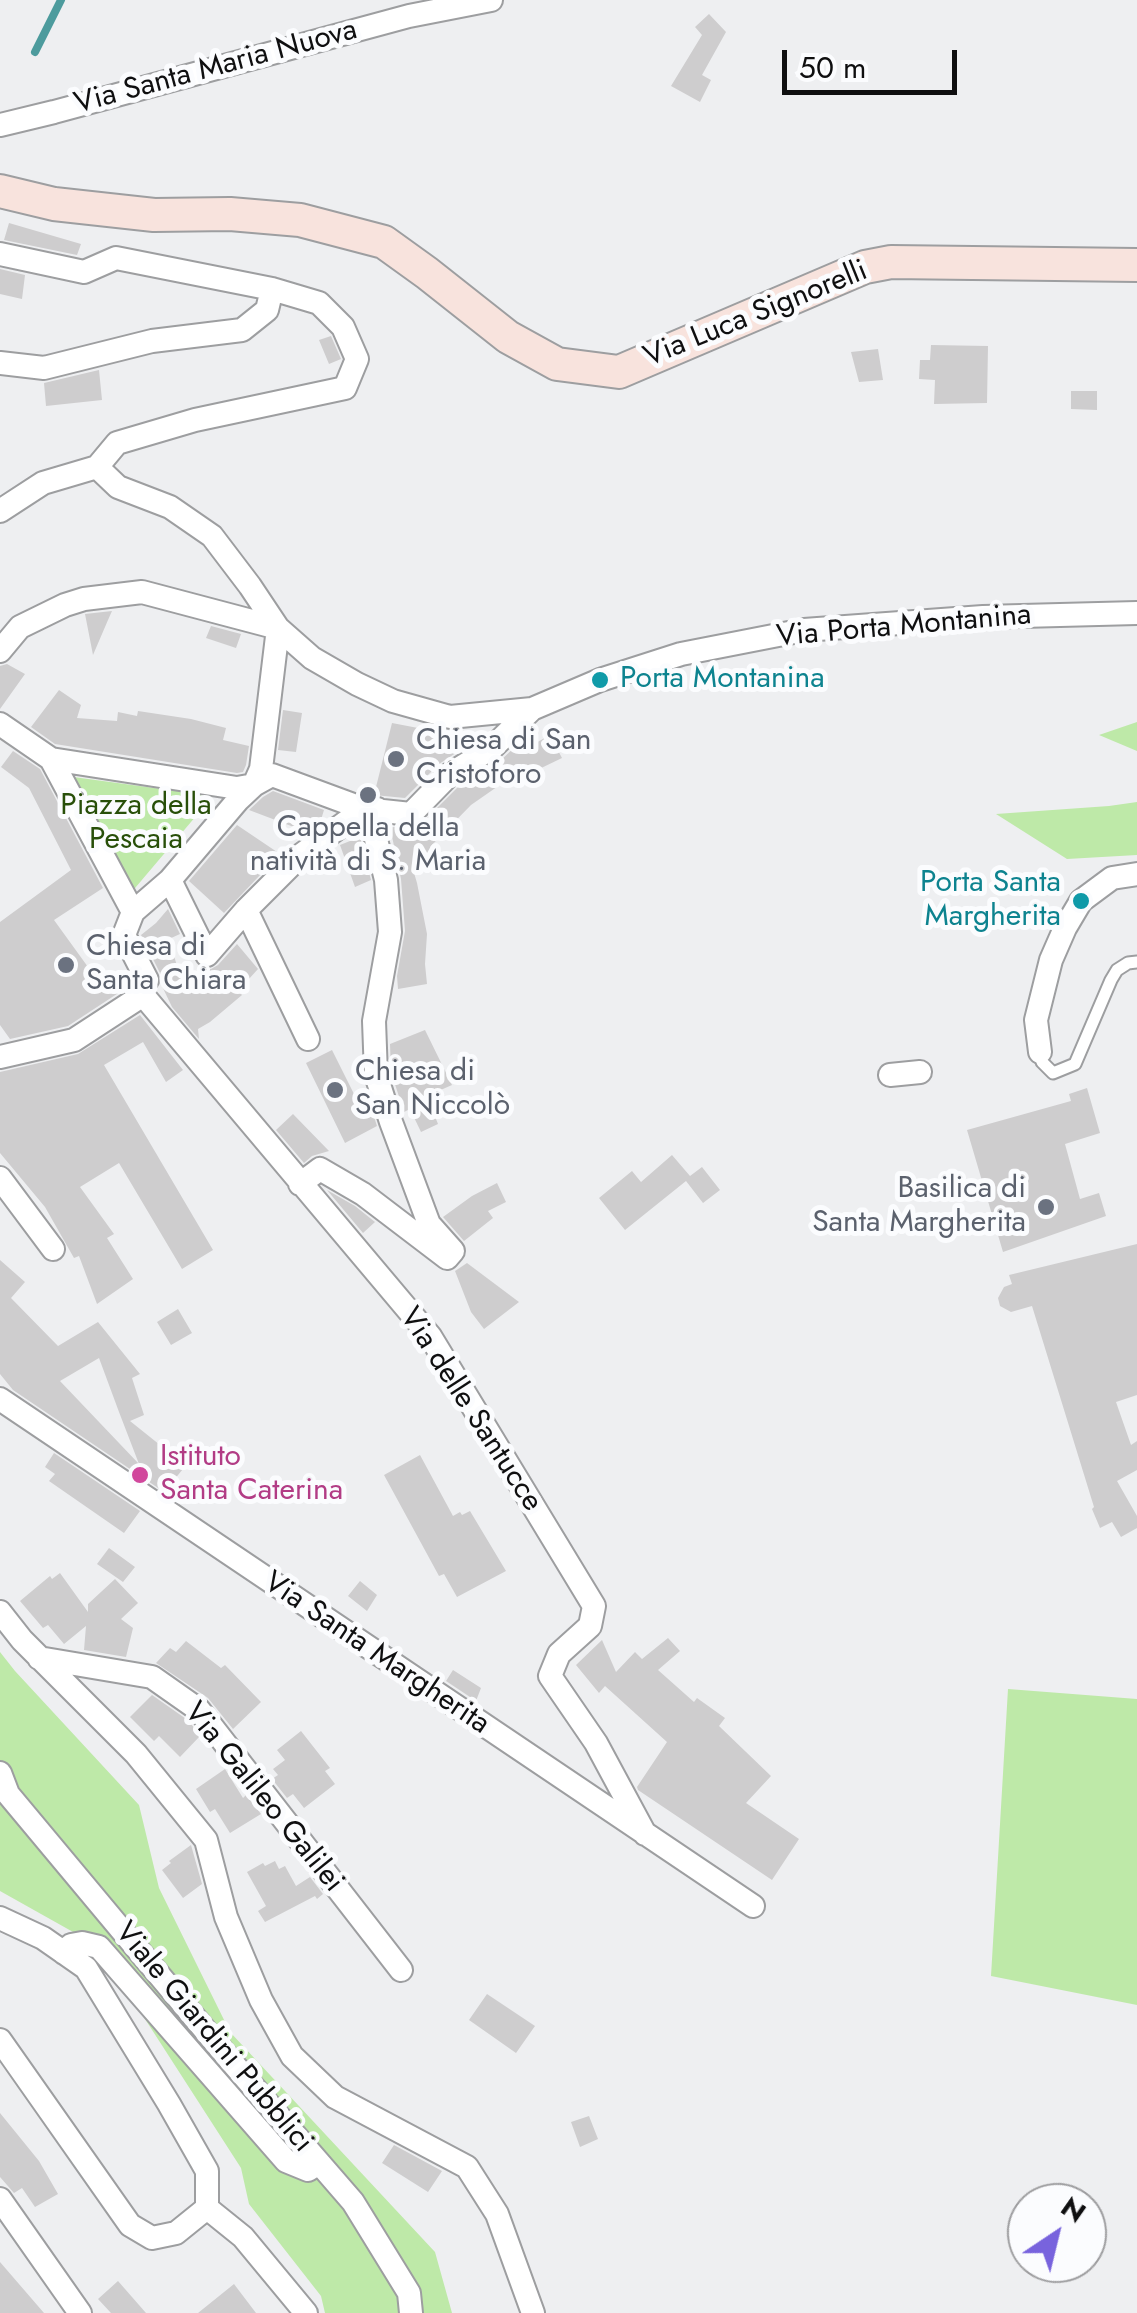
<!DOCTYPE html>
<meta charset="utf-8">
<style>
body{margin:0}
#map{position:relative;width:1137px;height:2313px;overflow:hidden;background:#eeeff1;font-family:Jost,sans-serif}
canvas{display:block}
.north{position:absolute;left:1007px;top:2183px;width:100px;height:100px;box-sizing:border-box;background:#fbfcfe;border:2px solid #9d9d9f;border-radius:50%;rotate:35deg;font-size:28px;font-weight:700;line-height:40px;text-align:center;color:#0f0f10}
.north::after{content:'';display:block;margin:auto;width:35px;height:45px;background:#7863dd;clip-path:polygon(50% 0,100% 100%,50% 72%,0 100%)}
.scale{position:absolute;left:782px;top:50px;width:175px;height:45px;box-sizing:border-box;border:5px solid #0f0f10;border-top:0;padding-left:12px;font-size:30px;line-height:35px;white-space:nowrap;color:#0f0f10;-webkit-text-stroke:8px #fbfcfe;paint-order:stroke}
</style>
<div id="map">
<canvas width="1137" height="2313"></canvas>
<div class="north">N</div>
<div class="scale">50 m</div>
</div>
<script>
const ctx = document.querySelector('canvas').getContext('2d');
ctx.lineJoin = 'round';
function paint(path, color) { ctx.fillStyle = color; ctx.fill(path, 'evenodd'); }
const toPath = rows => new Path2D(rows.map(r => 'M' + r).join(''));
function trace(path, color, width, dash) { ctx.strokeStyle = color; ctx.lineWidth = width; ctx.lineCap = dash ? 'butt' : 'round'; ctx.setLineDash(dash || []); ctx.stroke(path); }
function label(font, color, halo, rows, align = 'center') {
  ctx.font = font + ' Jost,sans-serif'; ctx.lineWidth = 10; ctx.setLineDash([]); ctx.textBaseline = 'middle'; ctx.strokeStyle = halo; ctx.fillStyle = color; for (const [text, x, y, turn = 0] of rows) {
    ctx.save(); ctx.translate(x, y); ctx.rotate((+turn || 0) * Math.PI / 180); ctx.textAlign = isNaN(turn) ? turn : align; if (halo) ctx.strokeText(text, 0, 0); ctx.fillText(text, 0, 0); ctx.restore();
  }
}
const green = toPath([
 [1137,722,1137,751,1099,735],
 [66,776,213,796,130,894],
 [1137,802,1137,855,1067,859,996,814,1109,806],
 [0,1652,15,1671,139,1805,159,1888,230,2032,435,2252,452,2313,325,2313,321,2296,249,2204,241,2168,116,1974,82,1937,0,1891],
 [1008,1689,1137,1699,1137,2005,991,1976]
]);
const stream = toPath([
 [35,52,61,0]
]);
const building = toPath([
 [709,14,726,32,702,75,711,80,700,102,671,86,702,35,695,27],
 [9,223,81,244,77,255,4,240],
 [0,269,25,275,22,299,0,294],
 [331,336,341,359,329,364,319,340],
 [931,345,988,346,987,403,934,404,935,380,919,379,920,360,930,360],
 [878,349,883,380,859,382,851,352],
 [99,370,102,400,46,406,44,383],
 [1071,391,1097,391,1097,410,1071,409],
 [112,611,108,620,93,655,85,614],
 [211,626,241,634,236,648,206,638],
 [7,664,25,674,0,709,0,666],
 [59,690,81,705,77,718,117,721,118,712,137,716,138,711,191,719,226,728,223,740,249,746,246,765,243,772,237,773,55,744,31,727],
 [283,710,302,713,296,752,278,750],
 [392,723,418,728,416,735,460,732,462,749,439,764,405,798,374,795],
 [550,735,562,758,506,785,504,782,471,805,430,847,435,859,412,866,417,883,427,934,425,964,427,984,398,989,397,976,405,931,401,879,390,827,417,828,459,786,500,761,518,744,531,737,534,744],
 [13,751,40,769,103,888,54,920,101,985,116,974,126,988,68,1026,10,1039,0,1025,0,922,71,870,29,788,1,767],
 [273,791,324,810,320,823,307,832,249,810,263,797],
 [237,825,280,854,224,913,189,881],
 [360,837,371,880,355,887,340,845],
 [168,909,180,934,169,939,183,986,204,970,211,969,218,965,237,944,258,969,238,991,242,995,210,1022,198,1029,199,1039,172,1007,161,984,160,973,141,935,156,923],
 [140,1015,183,1070,166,1082,143,1042,104,1065,213,1250,182,1269,119,1163,80,1187,114,1234,107,1238,133,1279,97,1304,79,1256,74,1258,45,1207,0,1153,0,1072,78,1054],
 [425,1030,452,1085,427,1096,438,1124,421,1132,410,1109,404,1112,391,1072,390,1044],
 [332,1050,355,1096,366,1092,377,1126,345,1143,306,1063],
 [1087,1088,1100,1133,1065,1144,1080,1199,1099,1193,1106,1216,1003,1252,967,1130,1071,1101,1069,1094],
 [293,1114,329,1151,312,1156,304,1163,276,1130],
 [672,1155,690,1176,702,1167,720,1190,703,1203,686,1181,625,1230,599,1198,632,1171,641,1182],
 [497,1183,506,1202,488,1211,493,1218,464,1241,443,1217,472,1196],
 [327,1190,355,1206,375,1222,363,1233],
 [1137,1244,1137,1395,1116,1402,1131,1445,1137,1441,1137,1470,1117,1481,1137,1516,1137,1528,1121,1537,1112,1522,1100,1528,1092,1509,1094,1507,1032,1306,1011,1312,1000,1306,998,1298,1004,1287,1012,1284,1009,1275],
 [0,1260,25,1282,11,1298,58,1346,98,1322,140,1374,132,1378,144,1415,130,1421,175,1457,174,1459,183,1469,164,1492,13,1390,0,1374],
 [99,1358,119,1412,139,1464,60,1381],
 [467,1263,519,1302,484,1329,471,1312,455,1271],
 [178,1309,192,1333,171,1345,157,1322],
 [54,1453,140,1511,124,1533,49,1481,55,1474,45,1467],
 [420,1455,453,1516,460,1512,462,1515,470,1511,506,1571,457,1597,444,1574,439,1576,384,1475],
 [109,1548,135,1567,123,1582,97,1564],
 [60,1573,88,1612,88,1604,115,1579,138,1603,121,1619,133,1628,126,1657,84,1650,86,1626,64,1644,48,1625,43,1628,20,1601,50,1576,52,1579],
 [360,1581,377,1595,367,1611,348,1596],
 [668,1638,680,1651,658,1670,694,1702,697,1698,725,1718,719,1726,771,1776,746,1803,799,1839,772,1880,638,1790,637,1787,667,1742,605,1686,599,1693,576,1665,602,1640,616,1672,635,1652,642,1659],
 [186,1641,221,1668,225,1665,261,1702,233,1729,208,1698,156,1663,170,1648,176,1652],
 [453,1670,481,1688,476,1701,446,1681],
 [152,1695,189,1721,200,1736,180,1757,159,1736,154,1741,130,1717],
 [301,1731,330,1768,325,1771,335,1784,304,1808,293,1794,287,1798,272,1779,278,1775,273,1769,285,1760,277,1750],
 [225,1769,243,1798,246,1795,261,1814,230,1833,215,1809,210,1812,196,1789],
 [191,1845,202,1884,183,1898,162,1870,171,1863,169,1861],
 [275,1861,279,1869,285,1866,296,1886,310,1877,323,1894,317,1899,315,1896,265,1922,258,1911,266,1906,247,1872,263,1863,265,1866],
 [487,1994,535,2026,516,2053,469,2020],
 [0,2113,39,2161,58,2194,35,2207,22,2188,14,2193,0,2177],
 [589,2116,598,2139,580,2147,571,2122],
 [394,2145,442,2171,428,2192,382,2163],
 [0,2262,44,2313,0,2313],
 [118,2281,146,2313,111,2313,98,2299],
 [234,2284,256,2313,198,2313]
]);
const lane = toPath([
 [1040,1052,1042,1062,1053,1073,1075,1064,1111,980,1117,970,1128,963,1137,962]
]);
const street = toPath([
 [0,125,54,112,409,16,491,0],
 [0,254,84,272,116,258,272,289,319,303,343,327,357,359,345,388,195,420,117,443,97,467],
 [0,363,44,368,152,341,242,330,267,310,272,289],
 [0,511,43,483,97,467,118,487,170,507,212,536,250,586,278,628],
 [278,628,261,769,254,785,272,775,364,809,411,814,450,774,492,748,532,709,600,680,681,654,804,630,983,617,1137,613],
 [0,651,20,627,65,605,84,599,142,592,278,628,312,658,357,684,393,701,450,717,532,709],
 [0,724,51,759],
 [51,759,237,788,254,785,238,800,170,880,133,912,51,759],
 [170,880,207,955,246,910,301,855,364,809],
 [246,910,308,1039],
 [133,912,124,935,147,980,140,990,143,995,430,1336,594,1606,590,1626,559,1654,550,1676,596,1743,645,1834],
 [1040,1052,1036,1020,1051,960,1065,928,1081,901,1112,878,1137,874],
 [0,1057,74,1040,143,995],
 [890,1075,920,1072],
 [0,1178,53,1249],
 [300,1184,320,1169,363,1194,447,1258,453,1251,429,1224,391,1122,376,1075,374,1021,390,932,386,880,374,831,377,809],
 [0,1399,753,1906],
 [0,1612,22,1640,136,1754,206,1840,226,1917,261,2000,292,2056,335,2097,467,2167,497,2214,533,2313],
 [39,1658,152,1677,199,1710,401,1970],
 [0,1773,8,1794,230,2060,353,2202,409,2293,411,2313],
 [0,1918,43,1938,86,1968,169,2104,207,2171,207,2208,176,2233,152,2238,130,2225,0,2040],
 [64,1953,71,1945,82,1943,99,1947,286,2161,308,2170,319,2163],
 [0,2199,80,2313],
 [207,2208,243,2237,306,2313]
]);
const secondary = toPath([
 [0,191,54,204,154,215,230,214,300,220,384,242,427,273,508,337,557,364,619,372,865,267,891,262,1137,265]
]);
const markers = [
 [600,680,10,"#0f9aa8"],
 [396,759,10,"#6b7280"],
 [368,795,10,"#6b7280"],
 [1081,901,10,"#0f9aa8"],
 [66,965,10,"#6b7280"],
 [335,1090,10,"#6b7280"],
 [1046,1207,10,"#6b7280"],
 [140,1475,10,"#d1479c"]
];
const streetNames = [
 ["Via Santa Maria Nuova",216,68,-15],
 ["Via Luca Signorelli",756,315,-22],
 ["Via Porta Montanina",904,627,-5],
 ["Via delle Santucce",470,1410,57],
 ["Via Santa Margherita",376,1654,34],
 ["Via Galileo Galilei",263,1798,51],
 ["Viale Giardini Pubblici",213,2038,50]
];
const cultureNames = [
 ["Porta Montanina",620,680],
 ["Porta Santa",1061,884,"right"],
 ["Margherita",1061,918,"right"]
];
const worshipNames = [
 ["Chiesa di San",416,742],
 ["Cristoforo",416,776],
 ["Cappella della",368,829,"center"],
 ["natività di S. Maria",368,863,"center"],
 ["Chiesa di",86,948],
 ["Santa Chiara",86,982],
 ["Chiesa di",355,1073],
 ["San Niccolò",355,1107],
 ["Basilica di",1026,1190,"right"],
 ["Santa Margherita",1026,1224,"right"]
];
const parkNames = [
 ["Piazza della",136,807],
 ["Pescaia",136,841]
];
const hotelNames = [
 ["Istituto",160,1458],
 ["Santa Caterina",160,1492]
];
paint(green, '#bee9a8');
trace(stream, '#4d9b9d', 8);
paint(building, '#cecdce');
trace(lane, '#9d9ea0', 15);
trace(street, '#9d9ea0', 26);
trace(secondary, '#9d9ea0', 36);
trace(lane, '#fff', 11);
trace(street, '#fff', 22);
trace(secondary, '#f8e3dd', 32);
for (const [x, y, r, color] of markers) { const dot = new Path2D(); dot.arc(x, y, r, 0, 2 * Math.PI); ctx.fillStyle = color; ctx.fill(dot); trace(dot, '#fbfcfe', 4); }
label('30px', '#0f0f10', '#fbfcfe', streetNames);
label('30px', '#0d838f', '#fbfcfe', cultureNames, 'left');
label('30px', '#5b616d', '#fbfcfe', worshipNames, 'left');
label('30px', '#284f09', '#fbfcfe', parkNames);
label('30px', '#b23c85', '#fbfcfe', hotelNames, 'left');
</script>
